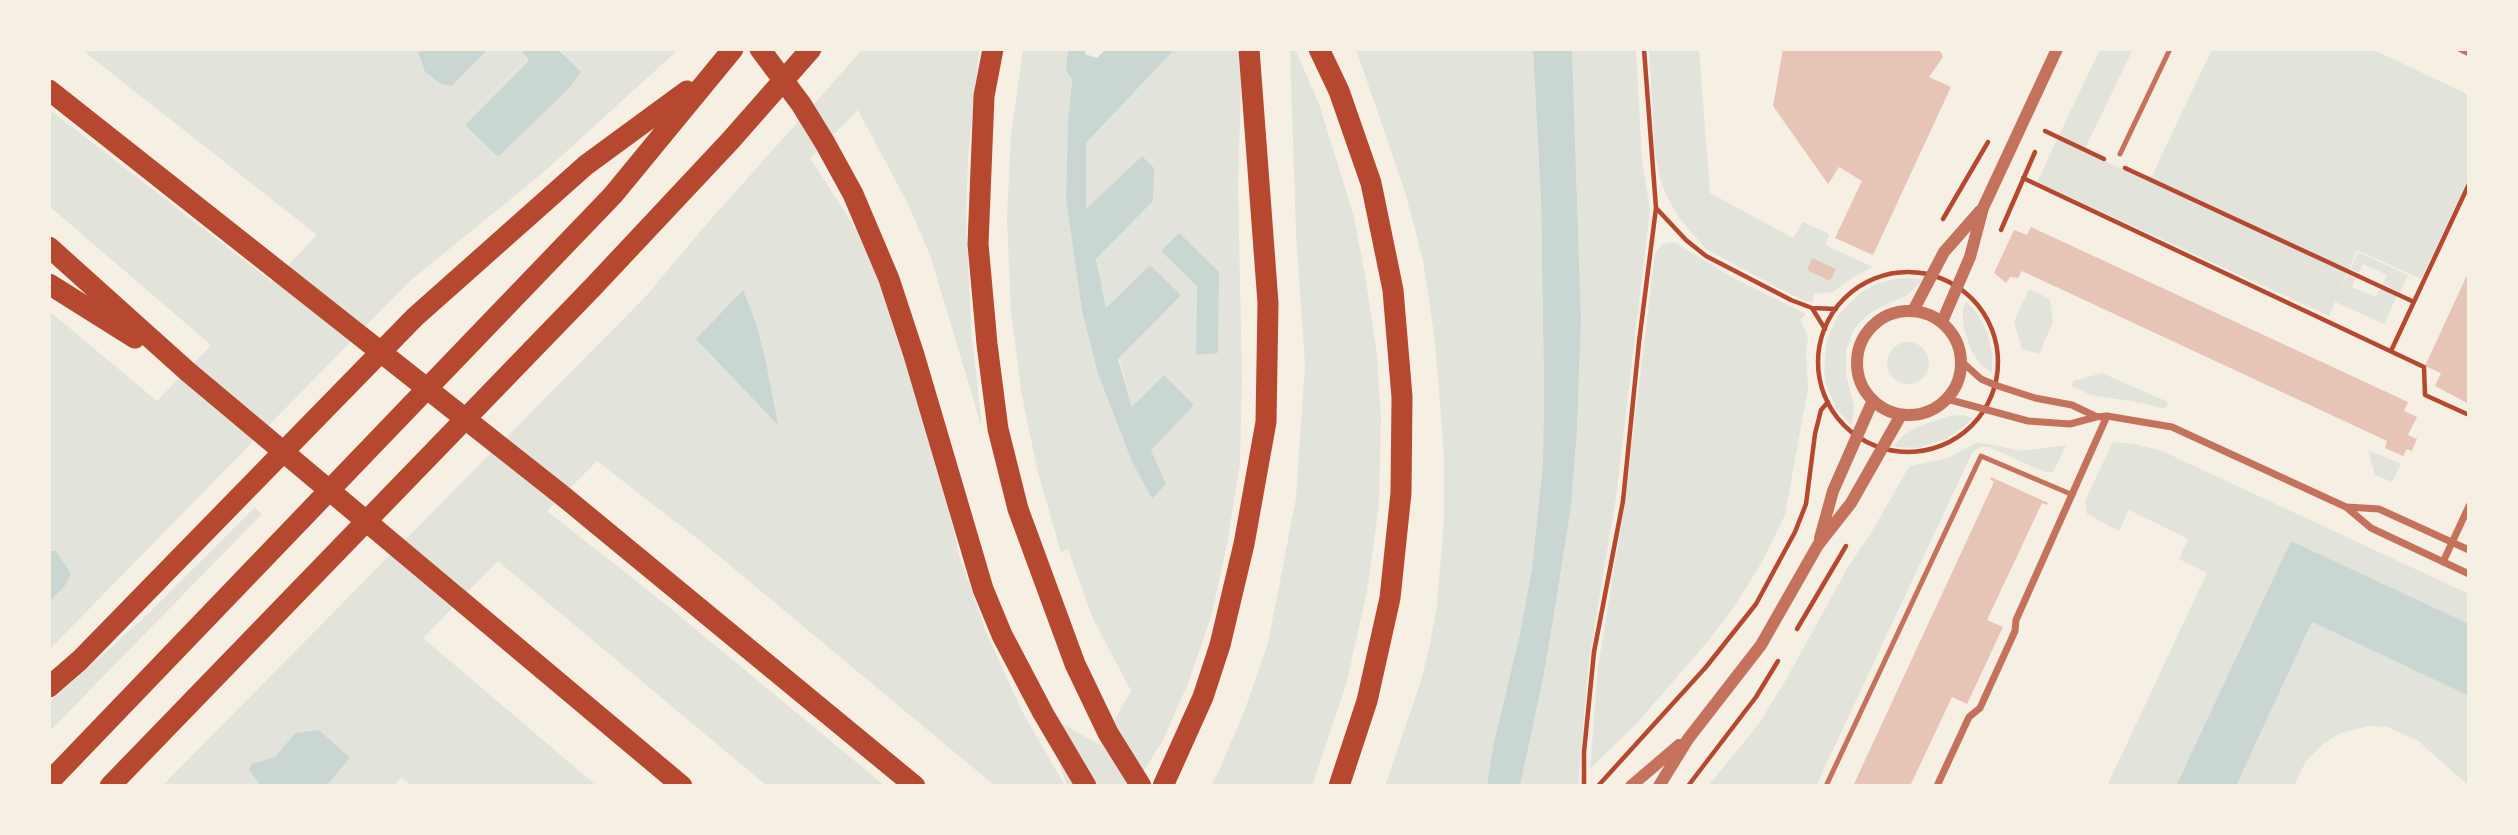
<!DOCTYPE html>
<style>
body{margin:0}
#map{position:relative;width:2518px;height:835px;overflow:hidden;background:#f6efe4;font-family:"Fira Sans Condensed",sans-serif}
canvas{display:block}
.frame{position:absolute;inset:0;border:51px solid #f6efe4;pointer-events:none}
</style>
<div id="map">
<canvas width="2518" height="835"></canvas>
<div class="frame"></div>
</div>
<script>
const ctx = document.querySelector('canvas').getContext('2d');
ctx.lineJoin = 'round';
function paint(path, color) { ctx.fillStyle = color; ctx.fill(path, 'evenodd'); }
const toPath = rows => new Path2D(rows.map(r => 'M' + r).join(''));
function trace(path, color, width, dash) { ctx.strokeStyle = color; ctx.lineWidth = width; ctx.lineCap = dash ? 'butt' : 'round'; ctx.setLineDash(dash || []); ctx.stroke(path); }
const green = toPath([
 [81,49,417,49,425,72,452,86,488,49,520,49,529,59,465,125,565,54,558,49,679,49,545,171,410,281,49,650,49,602,64,587,56,551,49,551,49,311,157,401,211,345,49,206,49,109,272,282,317,235],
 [863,49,979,49,968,157,966,221,972,338,982,428,930,255,908,204,858,110,810,158,856,229,878,280,908,362,937,456,959,555,986,632,1022,711,1065,786,995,786,708,547,597,461,547,511,664,603,885,786,767,786,498,561,423,638,597,786,412,786,401,777,394,786,326,786,350,758,295,733,275,757,252,765,259,783,258,786,162,786,647,295,703,228],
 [1023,49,1068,49,1066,70,1072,80,1068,121,1066,199,1082,312,1098,374,1132,462,1151,498,1166,484,1132,407,1106,309,1096,259,1153,201,1142,156,1086,209,1086,143,1173,51,1172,49,1242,49,1238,187,1242,377,1240,463,1227,545,1211,617,1187,686,1162,742,1134,786,1067,786,1043,713,1100,745,1131,691,1093,619,1068,549,1061,552,1037,469,1021,390,1011,311,1007,219,1011,135],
 [1197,286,1218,353,1196,354],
 [1290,49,1295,49,1319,104,1354,217,1365,275,1377,354,1381,417,1379,505,1367,591,1346,685,1312,786,1211,786,1219,771,1245,709,1268,643,1296,498,1305,365,1296,233],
 [1356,49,1533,49,1541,202,1544,386,1543,463,1532,568,1520,634,1493,746,1487,786,1385,786,1421,681,1430,644,1437,605,1444,520,1444,456,1435,341,1423,260,1405,192],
 [1572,49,1636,49,1642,161,1650,209,1616,498,1589,660,1578,785,1520,786,1543,679,1555,608,1571,507,1577,432,1581,319],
 [1649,49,1699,49,1710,193,1793,238,1803,222,1829,234,1825,245,1873,267,1852,278,1833,292,1814,294,1813,302,1805,301,1778,288,1706,249,1679,218,1667,197,1660,178,1655,155],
 [2100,49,2133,49,2084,151,2149,182,2212,49,2372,49,2469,95,2469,178,2421,279,2357,250,2341,287,2348,275,2355,278,2352,287,2375,297,2380,289,2397,296,2384,324,2335,302,2329,316,2037,182],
 [1674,242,1732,277,1806,314,1800,320,1808,336,1806,352,1808,388,1785,515,1762,562,1734,607,1708,641,1638,722,1590,769,1598,667,1624,509,1655,253,1663,244],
 [2358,252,2408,275,2400,292,2383,284,2387,275,2363,264,2359,273,2351,269],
 [1900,278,1921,279,1922,281,1906,296,1878,308,1864,318,1853,331,1846,350,1846,374,1854,406,1852,423,1850,424,1837,410,1826,385,1824,369,1827,339,1838,315,1860,293,1876,284],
 [2029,289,2050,299,2053,322,2039,354,2022,349,2014,322],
 [1966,301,1976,312,1987,331,1992,353,1992,373,1980,364,1971,350,1963,325,1963,309],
 '1887 363a21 21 0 1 1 42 0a21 21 0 1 1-42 0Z',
 [2102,373,2168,402,2166,409,2142,403,2091,395,2071,386,2074,381],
 [1964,415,1973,418,1958,431,1946,439,1916,448,1896,447,1894,445,1905,434,1919,426,1949,416],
 [1978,442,2022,451,2066,445,2053,472,2044,472,1989,447,1980,447,1972,453,1816,786,1708,786,1758,725,1787,678,1849,565,1871,533,1907,470,1910,466,1948,458],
 [2113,442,2134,444,2162,451,2469,594,2469,624,2292,542,2176,786,2107,786,2207,573,2179,559,2188,539,2129,510,2119,531,2087,514,2085,502,2088,494],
 [2368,450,2401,464,2392,482,2375,475],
 [255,507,262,514,49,732,49,703,150,612],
 [2312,622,2469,696,2469,786,2417,740,2387,727,2370,726,2340,733,2323,744,2306,761,2294,786,2236,786]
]);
const water = toPath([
 [417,49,488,49,452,86,441,84,425,72],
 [520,49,558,49,581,72,569,88,498,157,465,125,529,60],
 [1068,49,1086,49,1085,54,1097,58,1106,49,1174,50,1086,143,1086,209,1142,156,1154,168,1153,201,1096,259,1106,308,1150,265,1181,295,1118,359,1132,407,1164,375,1194,405,1151,450,1166,484,1152,499,1132,462,1098,374,1082,312,1066,199,1068,121,1072,80,1066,70],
 [1533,49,1572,49,1581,319,1577,432,1571,507,1555,608,1543,679,1520,786,1487,786,1493,746,1520,634,1532,568,1543,463,1544,386,1541,202],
 [1179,233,1219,272,1218,353,1196,355,1197,286,1161,251],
 [743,290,756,323,765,358,778,425,696,339],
 [2291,541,2469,624,2469,696,2312,622,2236,786,2176,786],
 [49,551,56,551,71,574,64,587,49,602],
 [319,730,350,758,326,786,258,786,259,783,249,770,252,764,275,757,295,733]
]);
const building = toPath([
 [1783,49,1934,49,1941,52,1943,57,1929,77,1951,87,1873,255,1835,238,1862,181,1839,167,1828,184,1773,106],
 [2031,227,2408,402,2404,411,2417,417,2408,435,2417,439,2412,451,2407,449,2403,456,2385,448,2387,441,2022,271,2018,278,2010,277,2006,283,1994,273,2014,230,2027,235],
 [1812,258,1836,269,1830,281,1807,270],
 [2469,271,2469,404,2435,386,2441,373,2425,366],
 [1991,477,2048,503,2047,505,2042,503,1987,620,2003,627,1967,704,1952,697,1910,786,1853,786,1994,482,1990,479]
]);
const path = toPath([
 [2045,131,2104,159],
 [2125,168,2414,302],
 [2023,178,2424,367,2425,395,2469,415],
 [1657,209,1686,240,1706,256,1791,300,1812,308],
 [1943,219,1988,142],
 [2001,230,2035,152],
 '1818 362a90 90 0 1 1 180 0a90 90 0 1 1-180 0Z',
 [1825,329,1812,308,1836,309],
 [2391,351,2469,184],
 [1797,629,1846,546],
 [1584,786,1584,752,1594,652,1623,501,1639,342,1656,208,1644,49],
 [1598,786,1706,667,1756,604,1795,532,1806,504,1815,434,1821,410,1828,402],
 [1688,786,1756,697,1778,661]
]);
const service = toPath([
 [2459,49,2469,54],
 [2120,154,2170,49],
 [1826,786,1981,456,2073,495]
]);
const minor = toPath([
 [1961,361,1981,379,1995,385,2035,398,2072,405,2095,416],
 [1947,399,2028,421,2070,424,2096,417,2107,416,2172,427,2346,507,2371,528,2469,574],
 [2347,507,2379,509,2469,550],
 [2443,562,2469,506],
 [1937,786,1969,717,1980,708,2015,631,2016,620,2107,416]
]);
const tertiary = toPath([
 '1857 363a52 52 0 1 1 104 0a52 52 0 1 1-104 0Z',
 [1913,311,1944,252,1980,211],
 [1942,322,1970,257,1983,208,2057,49],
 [1820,538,1833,491,1873,400],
 [1631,786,1679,745],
 [1659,786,1688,739,1761,645,1818,545,1851,503,1901,415]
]);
const motorway = toPath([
 [760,49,801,104,825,143,853,194,889,279,914,355,983,589,1002,635,1043,713,1086,786],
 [993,49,984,96,978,244,987,344,998,429,1018,509,1075,664,1108,733,1141,786],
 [1319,49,1339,91,1371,183,1393,290,1402,397,1401,493,1390,598,1367,701,1339,786],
 [49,90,563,496,915,786],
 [49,247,187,371,682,786],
 [49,284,135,338],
 [49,687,80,660,415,317,586,165,687,91],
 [49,782,613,195,733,49],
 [110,786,593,287,730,141,811,49],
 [1163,786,1203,697,1220,645,1244,544,1266,422,1268,303,1249,49]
]);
paint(green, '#e2e4dc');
paint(water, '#c9d6d2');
paint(building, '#e6c5b7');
trace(path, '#b5482f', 4.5);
trace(service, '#c5725c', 5);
trace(minor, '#c5725c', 7);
trace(tertiary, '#c5725c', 12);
trace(motorway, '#b5482f', 21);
</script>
